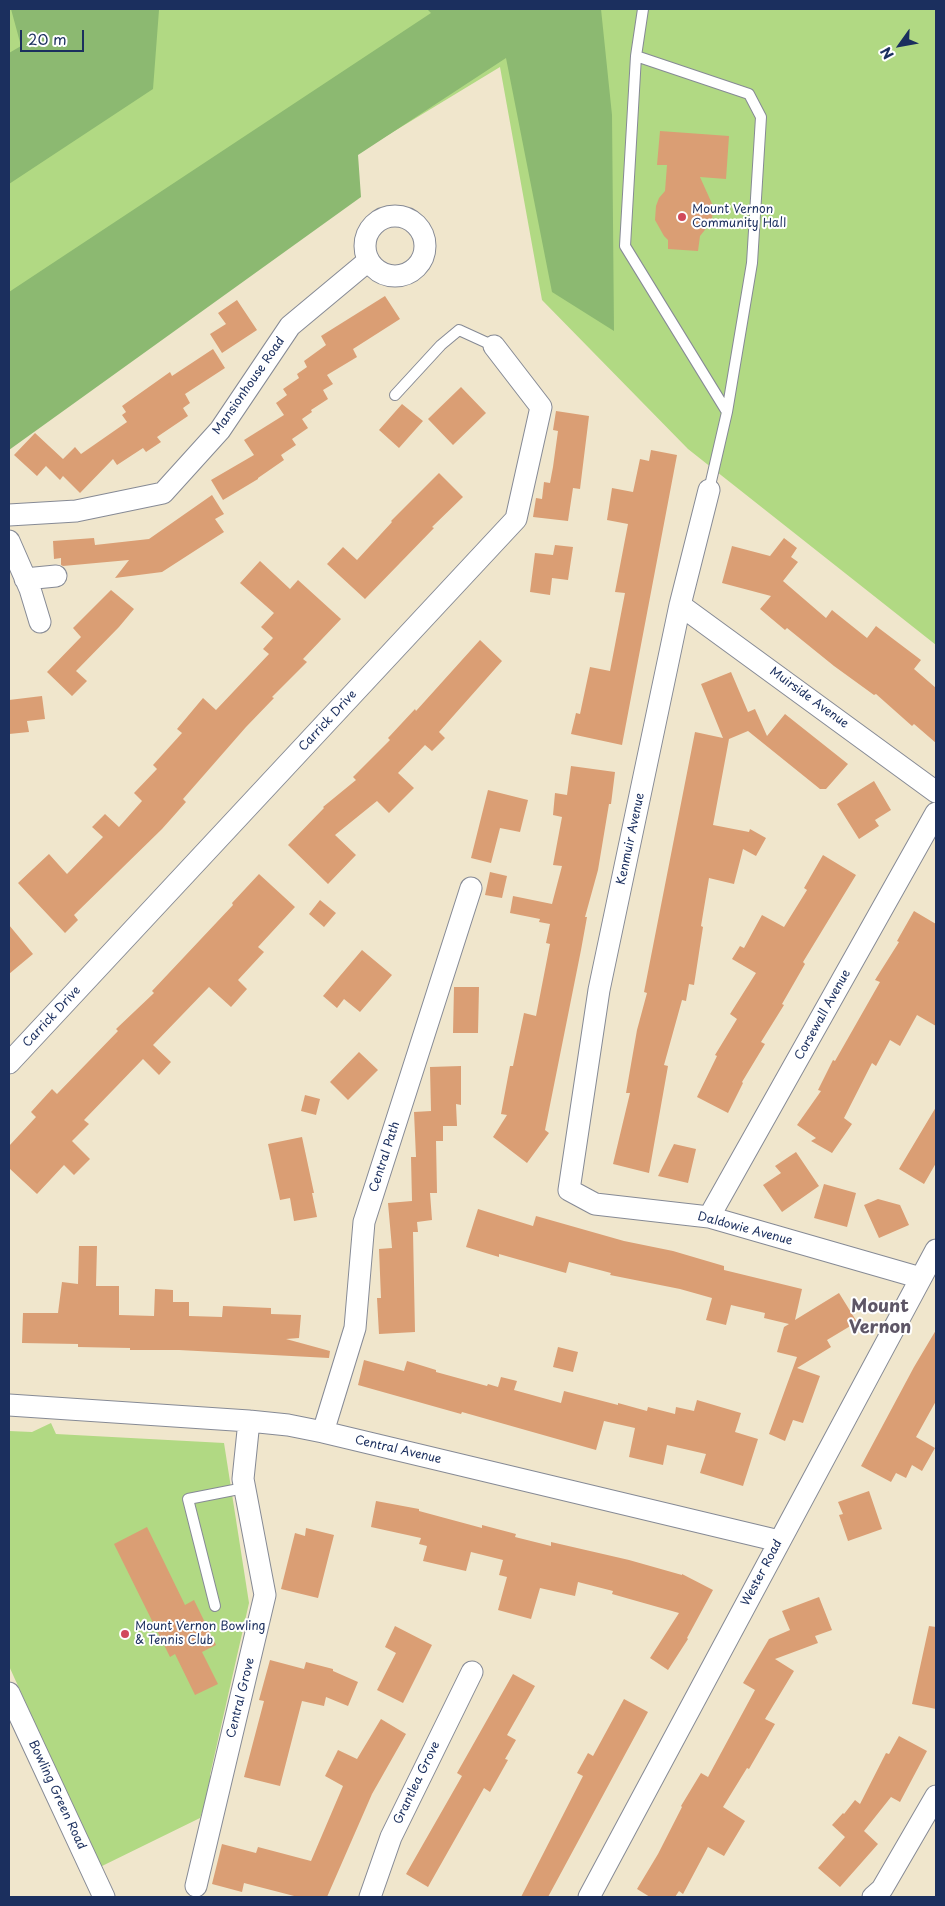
<!DOCTYPE html>
<style>
body{margin:0}
#map{position:relative;width:945px;height:1906px;overflow:hidden;background:#f0e6cc;font-family:"Playpen Sans",sans-serif}
canvas{display:block}
.frame{position:absolute;inset:0;border:10px solid #1b2f5e;pointer-events:none}
.north{position:absolute;left:875px;top:20px;width:50px;height:50px;-webkit-text-stroke:4px #fff;paint-order:stroke;rotate:238deg;font-size:14px;font-weight:700;line-height:20px;text-align:center;color:#1b2f5e}
.north::after{content:'';display:block;margin:auto;width:18px;height:22px;background:#1b2f5e;clip-path:polygon(50% 0,100% 100%,50% 72%,0 100%)}
.scale{position:absolute;left:20px;top:30px;width:64px;height:22px;box-sizing:border-box;border:2px solid #1b2f5e;border-top:0;padding-left:6px;font-size:15px;line-height:18px;white-space:nowrap;color:#1b2f5e;-webkit-text-stroke:4px #fff;paint-order:stroke}
</style>
<div id="map">
<canvas width="945" height="1906"></canvas>
<div class="frame"></div>
<div class="north">N</div>
<div class="scale">20 m</div>
</div>
<script>
const ctx = document.querySelector('canvas').getContext('2d');
ctx.lineJoin = 'round';
function paint(path, color) { ctx.fillStyle = color; ctx.fill(path, 'evenodd'); }
const toPath = rows => new Path2D(rows.map(r => 'M' + r).join(''));
function trace(path, color, width, dash) { ctx.strokeStyle = color; ctx.lineWidth = width; ctx.lineCap = dash ? 'butt' : 'round'; ctx.setLineDash(dash || []); ctx.stroke(path); }
function label(font, color, halo, rows, align = 'center') {
  ctx.font = font + ' "Playpen Sans",sans-serif'; ctx.lineWidth = 4; ctx.setLineDash([]); ctx.textBaseline = 'middle'; ctx.strokeStyle = halo; ctx.fillStyle = color; for (const [text, x, y, turn = 0] of rows) {
    ctx.save(); ctx.translate(x, y); ctx.rotate((+turn || 0) * Math.PI / 180); ctx.textAlign = isNaN(turn) ? turn : align; if (halo) ctx.strokeText(text, 0, 0); ctx.fillText(text, 0, 0); ctx.restore();
  }
}
const green = toPath([
 [9,9,936,9,936,645,688,449,542,300,500,67,9,365],
 [51,1423,56,1434,224,1443,249,1603,210,1775,213,1780,200,1818,100,1867,9,1666,9,1431,32,1432]
]);
const forest = toPath([
 [11,9,161,9,159,10,153,89,9,184,9,53,21,46],
 [427,9,601,9,612,115,614,331,552,292,506,58,358,155,361,197,9,450,9,292,431,13]
]);
const building = toPath([
 [660,131,729,136,726,179,700,177,713,206,712,221,700,236,698,251,668,249,668,240,664,236,655,220,656,206,659,198,665,191,667,165,657,165],
 [385,296,400,319,353,349,357,357,327,375,333,384,323,390,328,399,311,410,312,412,302,419,308,428,292,439,296,445,281,455,284,460,258,478,258,479,223,500,211,480,254,455,244,440,284,415,276,403,287,395,283,389,299,378,297,374,307,367,304,361,326,345,321,336],
 [237,300,257,330,222,353,210,334,226,324,218,313],
 [213,349,225,368,185,394,190,403,183,408,188,416,157,437,161,442,146,452,143,448,117,465,113,459,80,493,63,476,60,480,46,466,37,476,14,455,35,433,63,459,75,447,81,454,127,422,122,415,126,412,122,406,170,372,172,376],
 [461,387,486,413,453,445,428,419],
 [402,404,423,421,399,448,379,430],
 [556,411,589,416,580,489,573,488,568,521,533,517,536,498,542,499,544,482,550,483,553,467,558,431,553,430],
 [651,450,677,455,622,745,571,734,576,713,580,714,590,667,610,671,625,593,615,592,628,524,607,520,612,488,633,492,640,459,649,461],
 [439,473,463,497,432,527,434,528,365,599,327,564,343,547,357,560,392,522,391,521],
 [212,495,224,514,215,519,224,532,162,572,115,578,129,560,63,566,61,565,61,558,54,559,53,541,94,538,95,545,149,539],
 [784,538,797,548,791,557,798,562,783,581,826,618,832,610,867,638,876,626,921,660,914,669,936,688,936,743,914,724,912,726,876,694,874,695,834,666,787,628,785,630,760,609,771,596,722,583,732,546,770,556],
 [555,545,573,547,568,580,552,578,550,595,530,592,535,553,553,555],
 [260,561,290,589,298,580,341,619,303,659,307,662,272,697,274,698,246,727,183,799,186,802,162,829,74,915,78,920,65,933,18,883,49,854,67,874,103,837,92,827,105,814,119,827,142,801,134,793,157,769,153,765,182,733,177,729,203,698,216,710,269,654,263,649,273,638,261,627,274,613,240,583],
 [111,590,134,609,119,627,76,671,87,681,72,696,47,672,81,637,73,628],
 [480,640,502,661,439,732,445,738,432,751,425,745,398,773,414,788,389,813,377,801,335,835,356,855,328,884,288,845,324,808,323,807,356,780,353,777,390,740,388,738,415,709,416,711],
 [731,672,748,712,755,709,767,736,785,714,848,764,826,789,820,789,748,731,729,739,713,825,749,832,750,829,766,838,756,856,743,849,734,884,709,878,701,926,703,927,694,985,689,984,686,1001,682,1000,664,1065,668,1066,649,1173,613,1164,630,1093,626,1093,637,1030,647,993,644,992,695,732,723,738,701,684],
 [42,696,45,719,27,721,29,732,9,734,9,700],
 [571,766,615,772,611,804,609,804,598,870,585,917,587,917,581,950,545,1130,549,1133,527,1163,493,1137,507,1115,501,1114,510,1066,513,1066,524,1013,536,1016,550,944,546,943,550,924,539,922,540,919,510,913,513,896,552,904,562,866,553,865,562,817,553,815,555,793,567,795],
 [874,781,891,810,875,820,879,826,859,839,837,804],
 [488,790,528,800,520,832,500,828,491,863,471,858],
 [823,855,856,875,803,962,805,964,782,1004,784,1005,761,1042,765,1044,742,1082,743,1083,728,1113,697,1097,717,1056,715,1055,737,1019,730,1014,756,973,732,959,740,946,744,948,762,915,784,927,807,890,804,888],
 [490,872,507,876,502,898,485,895],
 [259,874,295,907,258,947,264,952,238,980,247,989,231,1007,209,987,153,1045,171,1062,159,1075,143,1059,84,1120,89,1124,72,1141,90,1159,74,1175,64,1165,37,1194,9,1168,9,1146,36,1117,31,1112,52,1089,57,1094,118,1031,116,1029,154,993,152,991,233,905,232,903],
 [320,900,336,913,324,927,309,914],
 [914,911,936,924,936,1026,917,1015,900,1046,890,1040,876,1066,872,1063,844,1118,852,1124,832,1153,811,1141,816,1138,797,1125,821,1091,818,1090,833,1060,835,1061,880,982,875,980,899,942,897,941],
 [9,925,33,954,9,974],
 [362,950,392,975,360,1012,344,999,337,1008,323,996],
 [454,987,479,987,478,1033,453,1033],
 [359,1052,378,1070,348,1100,330,1082],
 [461,1066,461,1105,456,1104,457,1126,443,1126,443,1141,436,1141,437,1193,430,1193,432,1220,417,1222,418,1232,413,1232,415,1332,379,1334,377,1298,381,1298,379,1249,392,1248,388,1203,412,1201,411,1157,416,1157,414,1112,431,1111,430,1067],
 [305,1095,320,1099,316,1115,301,1111],
 [936,1107,936,1163,924,1184,899,1169],
 [302,1137,314,1193,312,1193,317,1217,294,1221,290,1198,280,1200,268,1144],
 [674,1144,696,1149,688,1183,658,1176],
 [796,1152,819,1186,782,1212,763,1185,781,1173,775,1166],
 [824,1184,856,1193,847,1227,814,1218],
 [878,1199,900,1205,909,1225,879,1238,864,1205],
 [478,1209,533,1226,536,1216,624,1241,673,1251,724,1266,724,1270,802,1289,795,1320,839,1293,857,1322,827,1340,831,1347,797,1368,820,1376,803,1423,793,1420,785,1441,769,1434,797,1357,777,1352,784,1327,789,1324,764,1318,765,1313,731,1305,726,1325,706,1320,712,1298,680,1289,610,1275,611,1273,569,1262,566,1273,499,1254,499,1257,466,1247],
 [79,1246,97,1246,96,1286,119,1286,119,1315,154,1316,155,1289,173,1290,173,1302,189,1302,189,1316,222,1317,223,1306,271,1308,271,1314,301,1315,299,1338,286,1339,330,1351,329,1358,179,1350,130,1350,130,1348,78,1347,78,1344,22,1343,23,1313,58,1313,62,1282,78,1284],
 [936,1330,936,1401,916,1437,935,1448,922,1471,912,1465,906,1478,896,1473,891,1482,861,1466,914,1367],
 [558,1347,578,1352,573,1372,553,1367],
 [364,1360,404,1371,407,1361,436,1370,436,1372,487,1386,488,1384,498,1387,501,1377,517,1381,514,1390,561,1403,564,1391,618,1405,618,1403,647,1411,648,1407,675,1414,676,1407,694,1411,697,1400,741,1413,735,1432,758,1439,743,1486,700,1473,706,1454,667,1445,663,1465,629,1457,635,1428,604,1421,596,1450,462,1412,461,1414,358,1385],
 [869,1491,882,1529,848,1541,839,1515,843,1514,838,1502],
 [376,1501,419,1509,419,1511,482,1528,482,1525,516,1534,515,1537,551,1546,551,1542,629,1560,682,1575,682,1574,713,1590,687,1638,688,1639,668,1670,650,1658,679,1613,612,1594,613,1591,578,1582,575,1596,540,1588,531,1619,498,1610,507,1577,499,1575,503,1560,471,1552,466,1571,423,1561,427,1546,419,1544,421,1538,371,1527],
 [147,1527,185,1605,194,1600,216,1645,202,1652,218,1684,195,1695,175,1654,170,1657,114,1544],
 [306,1528,334,1535,318,1598,281,1589,295,1533,305,1536],
 [819,1597,832,1630,815,1636,818,1643,775,1659,794,1671,765,1719,775,1724,749,1769,747,1768,723,1807,745,1821,724,1856,708,1847,683,1894,679,1891,675,1897,650,1897,637,1889,658,1854,682,1807,681,1806,701,1773,708,1777,755,1690,743,1683,769,1639,790,1630,782,1611],
 [395,1626,432,1645,403,1703,377,1690,396,1653,385,1647],
 [929,1626,936,1627,936,1709,912,1704],
 [270,1660,304,1669,306,1662,333,1669,333,1671,358,1682,348,1706,326,1697,324,1706,302,1701,280,1786,244,1777,264,1701,259,1700],
 [513,1674,535,1686,507,1735,516,1740,505,1759,508,1760,490,1792,484,1788,428,1887,406,1874,462,1776,457,1773],
 [624,1699,648,1712,548,1897,521,1897,583,1776,577,1773,588,1753,593,1756],
 [381,1719,406,1734,372,1794,327,1897,298,1897,244,1883,242,1892,212,1884,222,1844,256,1853,258,1847,311,1861,343,1786,325,1776,338,1750,357,1759],
 [899,1736,927,1751,900,1802,891,1797,864,1831,878,1844,840,1887,818,1868,845,1837,832,1825,843,1813,844,1814,855,1800,860,1804,886,1753,889,1754]
]);
const lane = toPath([
 [643,9,636,56,625,246,727,412,709,490],
 [636,56,749,94,761,117,752,263,727,412],
 [395,395,441,345,459,330,494,346],
 [215,1606,188,1499,244,1488]
]);
const street = toPath([
 '365 246a30 30 0 1 1 60 0a30 30 0 1 1-60 0Z',
 [709,490,680,605,599,990,569,1190,595,1204,709,1217,921,1278],
 [9,515,76,511,163,493,220,430,290,326,368,261],
 [9,541,30,589,40,622],
 [25,579,56,576],
 [680,605,936,792],
 [9,1063,516,519,541,407,494,346],
 [709,1217,936,813],
 [9,1405,249,1421,288,1425,323,1432,779,1541],
 [323,1432,355,1328,364,1222,471,888],
 [9,1693,104,1897],
 [196,1886,265,1595,243,1479,249,1421],
 [370,1897,391,1837,472,1672],
 [589,1897,936,1250],
 [873,1897,882,1889,936,1796]
]);
const markers = [
 [682,217,5,"#d1495b"],
 [125,1634,5,"#d1495b"]
];
const poiNames = [
 ["Mount Vernon",692,210],
 ["Community Hall",692,224],
 ["Mount Vernon Bowling",135,1627],
 ["& Tennis Club",135,1641]
];
const streetNames = [
 ["Mansionhouse Road",249,386,-55],
 ["Muirside Avenue",809,698,36],
 ["Carrick Drive",328,721,-47],
 ["Kenmuir Avenue",631,839,-78],
 ["Corsewall Avenue",823,1015,-61],
 ["Carrick Drive",52,1017,-47],
 ["Central Path",385,1157,-72],
 ["Daldowie Avenue",745,1229,15],
 ["Central Avenue",398,1450,13],
 ["Wester Road",762,1573,-62],
 ["Central Grove",241,1698,-76],
 ["Grantlea Grove",417,1783,-64],
 ["Bowling Green Road",57,1795,65]
];
const districtNames = [
 ["Mount",880,1307],
 ["Vernon",880,1328]
];
paint(green, '#b1d983');
paint(forest, '#8cb971');
paint(building, '#da9e74');
trace(lane, '#868a95', 12);
trace(street, '#868a95', 23);
trace(lane, '#fff', 10);
trace(street, '#fff', 21);
for (const [x, y, r, color] of markers) { const dot = new Path2D(); dot.arc(x, y, r, 0, 2 * Math.PI); ctx.fillStyle = color; ctx.fill(dot); trace(dot, '#fff', 2); }
label('12px', '#1b2f5e', '#fff', poiNames, 'left');
label('12px', '#1b2f5e', '#fff', streetNames);
label('bold 18px', '#5e5666', '#fff', districtNames);
</script>
